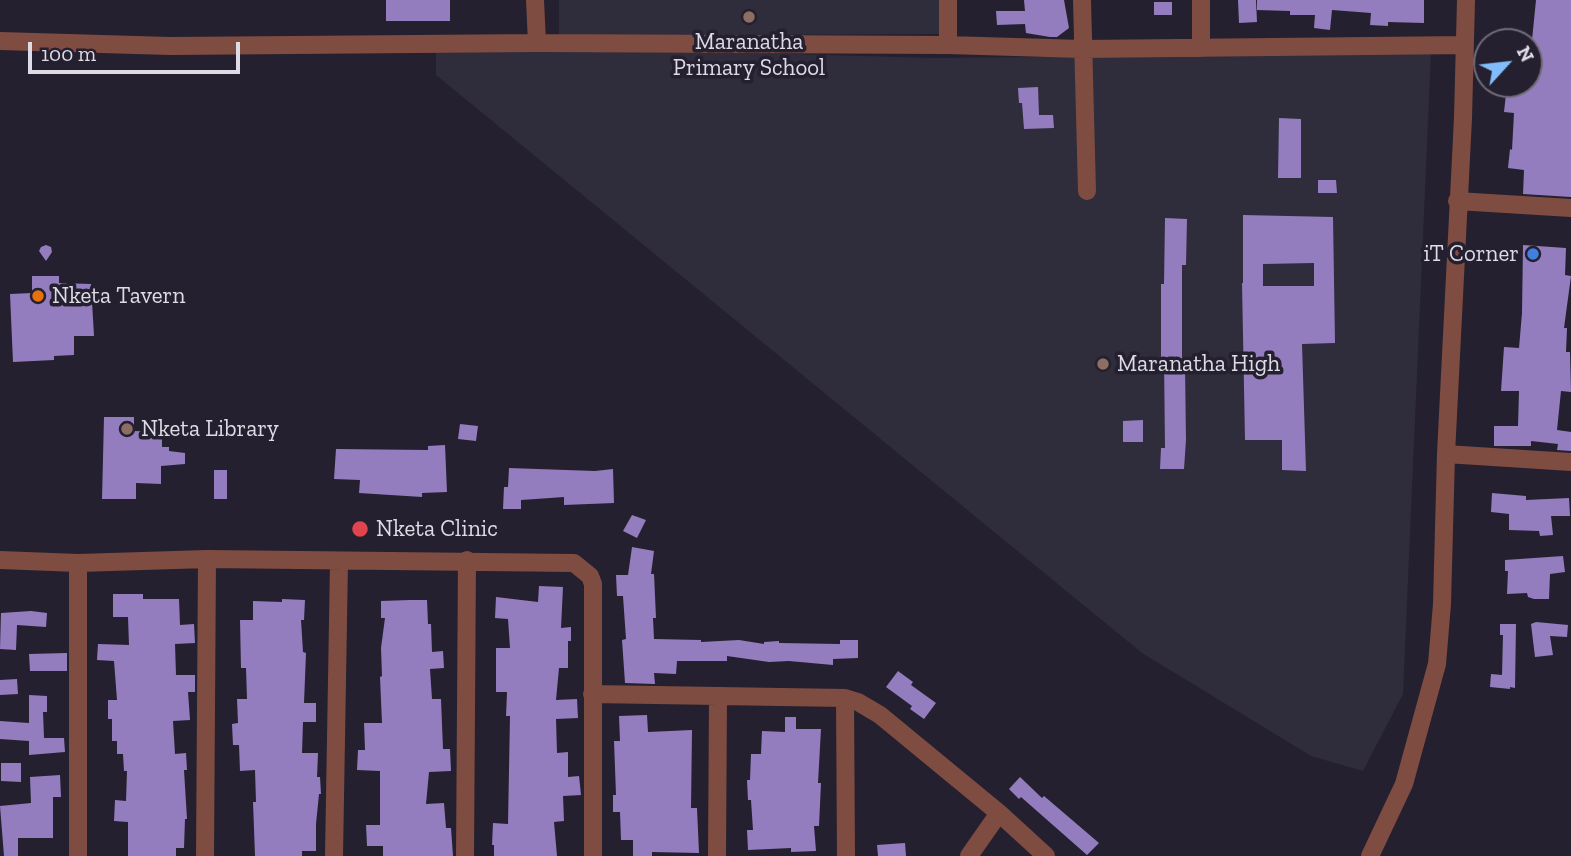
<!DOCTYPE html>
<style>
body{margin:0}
#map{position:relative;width:1571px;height:856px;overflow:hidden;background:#25202f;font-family:"Zilla Slab",serif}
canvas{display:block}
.north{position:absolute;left:1473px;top:28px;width:70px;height:70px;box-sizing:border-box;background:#25202f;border:2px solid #6f6b78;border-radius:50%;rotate:63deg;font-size:19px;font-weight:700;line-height:28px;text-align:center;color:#dddbe5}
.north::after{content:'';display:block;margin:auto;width:24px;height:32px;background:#81bdfa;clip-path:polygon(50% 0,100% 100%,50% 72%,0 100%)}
.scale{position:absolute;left:28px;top:42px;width:212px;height:32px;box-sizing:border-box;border:4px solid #dddbe5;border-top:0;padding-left:9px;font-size:21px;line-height:24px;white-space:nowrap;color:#dddbe5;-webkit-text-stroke:5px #25202f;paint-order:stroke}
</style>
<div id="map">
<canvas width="1571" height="856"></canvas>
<div class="north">N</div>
<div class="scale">100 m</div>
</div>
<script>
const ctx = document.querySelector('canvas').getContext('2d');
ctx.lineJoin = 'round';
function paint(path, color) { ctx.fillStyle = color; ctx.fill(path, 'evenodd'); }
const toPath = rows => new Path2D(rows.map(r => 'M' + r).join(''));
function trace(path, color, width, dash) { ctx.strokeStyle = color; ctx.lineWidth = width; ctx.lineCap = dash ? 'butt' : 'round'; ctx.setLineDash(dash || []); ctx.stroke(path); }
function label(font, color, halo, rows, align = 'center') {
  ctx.font = font + ' "Zilla Slab",serif'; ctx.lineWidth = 7; ctx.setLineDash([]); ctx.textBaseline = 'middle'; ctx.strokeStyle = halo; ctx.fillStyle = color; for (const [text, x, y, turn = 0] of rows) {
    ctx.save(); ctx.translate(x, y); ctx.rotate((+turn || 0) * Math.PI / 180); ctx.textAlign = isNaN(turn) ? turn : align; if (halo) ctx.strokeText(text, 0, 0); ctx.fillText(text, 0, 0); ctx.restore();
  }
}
const education = toPath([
 [559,0,939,0,940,34,559,36],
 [548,47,933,58,1431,53,1403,694,1363,771,1311,756,1142,653,436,75,436,48]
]);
const building = toPath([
 [386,0,450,0,450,21,386,21],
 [1024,0,1064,0,1069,28,1057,37,1050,37,1026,33,1025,24,997,25,996,11,1025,11],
 [1238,0,1256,0,1257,22,1239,23],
 [1257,0,1424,0,1424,23,1388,22,1388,26,1370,25,1371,13,1332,10,1330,30,1314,28,1315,15,1290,15,1290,11,1257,10],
 [1536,0,1571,0,1571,197,1523,194,1524,170,1508,168,1510,149,1512,150,1514,113,1504,112,1507,85,1531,88,1533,58,1529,58,1529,39,1532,40],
 [1154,2,1172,2,1172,15,1154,15],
 [1038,87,1039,115,1053,115,1054,128,1024,129,1022,103,1019,103,1018,88],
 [1279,118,1301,119,1301,178,1278,178],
 [1318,180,1336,180,1337,193,1318,193],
 [1243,215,1333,217,1335,343,1302,344,1306,471,1282,470,1282,440,1245,440,1242,283,1243,283],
 [1314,263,1314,286,1263,286,1263,264],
 [1165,218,1187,219,1186,265,1182,265,1182,366,1185,366,1186,440,1184,469,1160,469,1161,448,1165,448,1164,358,1161,358,1161,284,1164,284],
 [46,245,51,247,52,252,46,261,39,251,41,247],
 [1523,245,1566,248,1565,275,1571,276,1564,328,1567,328,1566,352,1570,352,1571,392,1561,391,1557,430,1571,432,1571,451,1557,450,1558,444,1531,441,1531,446,1494,446,1494,426,1518,426,1519,391,1501,391,1504,347,1519,348,1522,313],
 [32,276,59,276,59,283,91,284,94,336,74,336,74,355,54,356,54,360,13,362,10,294,32,293],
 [104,417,134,417,134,431,162,432,162,447,169,447,169,451,185,453,185,464,161,466,161,484,136,483,136,499,102,499],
 [1143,420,1143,442,1123,442,1123,421],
 [460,424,478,426,476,441,458,439],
 [445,445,447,492,422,493,422,497,359,493,360,480,334,479,336,449,428,450,428,446],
 [509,468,595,471,613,469,614,503,564,505,564,497,521,500,521,509,503,509,504,487,508,487],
 [214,470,227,470,227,499,214,499],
 [1492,493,1526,496,1526,500,1569,498,1570,516,1551,516,1553,535,1540,536,1539,531,1509,530,1509,514,1491,512],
 [632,515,646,520,637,538,623,531],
 [632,547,654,551,651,574,654,574,656,618,653,618,654,639,701,640,701,642,739,640,764,644,764,642,779,641,779,643,840,644,840,640,858,640,858,658,833,659,833,665,789,661,769,662,727,656,727,661,677,661,676,674,654,673,655,684,625,683,622,640,626,639,623,596,617,596,616,575,628,575],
 [1563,556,1565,572,1550,574,1549,599,1534,599,1528,597,1527,593,1507,594,1508,571,1505,571,1505,560],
 [539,586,563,587,561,628,571,627,571,641,568,641,568,668,559,668,556,700,577,699,578,718,556,719,557,753,568,752,568,777,579,776,581,795,563,796,564,821,554,822,557,856,494,856,494,845,492,845,493,823,508,824,510,716,506,716,507,692,496,692,496,648,510,648,508,619,495,618,496,597,538,602],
 [113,594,143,594,143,599,179,599,180,625,194,624,195,643,175,644,176,675,195,675,195,692,188,692,190,720,173,721,175,754,186,753,187,770,184,770,187,819,185,819,184,848,176,848,176,856,128,856,128,822,114,821,115,800,126,801,127,771,124,771,123,754,117,754,117,741,112,741,112,719,108,719,108,700,117,700,114,661,97,660,98,644,129,645,128,617,113,617],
 [282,599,305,600,304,620,301,620,303,652,306,653,304,703,316,703,316,722,303,722,302,753,318,753,317,777,320,777,321,794,319,794,316,824,316,851,302,851,302,856,255,856,253,802,256,802,255,770,240,771,239,745,233,745,232,724,238,723,237,699,247,699,246,668,241,668,240,620,253,620,253,601,282,602],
 [410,600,427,600,428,624,431,624,432,652,443,651,444,668,430,669,432,699,441,699,443,749,450,749,451,771,429,772,426,804,444,803,446,828,451,828,453,856,383,856,383,846,367,846,366,825,380,825,380,771,357,770,358,750,365,750,364,723,382,723,380,677,382,676,381,648,385,618,381,618,381,601],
 [31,611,47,613,46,627,17,625,16,650,0,649,1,613],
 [1536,622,1568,625,1567,637,1550,636,1553,655,1535,657,1531,624],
 [1500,624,1516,624,1515,688,1510,687,1510,689,1490,687,1491,674,1502,675,1503,635,1500,635],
 [67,653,67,671,30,671,29,654],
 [898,671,913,682,911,685,936,703,924,719,910,709,912,706,886,687],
 [17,679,18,694,0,695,0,680],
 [29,695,47,696,47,712,43,712,44,738,64,738,65,752,29,755,29,741,0,739,0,721,29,723],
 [647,715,648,732,692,730,691,808,697,808,699,853,652,852,652,856,633,856,633,840,621,840,620,812,613,812,613,795,616,795,614,741,620,741,619,716],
 [785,717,796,717,796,729,821,729,818,783,821,783,819,826,814,826,816,851,791,852,791,848,748,850,747,830,753,830,751,800,748,800,747,780,750,780,751,754,761,754,762,731,785,732],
 [1,763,21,763,21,782,1,781],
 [60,775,61,797,53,797,53,838,18,838,18,856,4,856,0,806,31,803,30,777],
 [1020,777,1042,798,1044,796,1099,843,1087,855,1021,797,1019,799,1009,789],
 [905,843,906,856,878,856,877,845]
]);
const minor = toPath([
 [535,0,537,43],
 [948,0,948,45],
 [1082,0,1087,191],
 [0,41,170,46,537,43,948,45,1082,49,1465,45],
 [1201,48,1201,0],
 [1457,201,1571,208],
 [1446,454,1571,462],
 [0,560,78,563,207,559,574,563,590,576,593,584,593,856],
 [592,694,845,698,858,702,880,715,999,813,1046,856],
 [845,698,846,856],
 [78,856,78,563],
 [205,856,207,559],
 [334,856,339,562],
 [465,856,467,560],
 [717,856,718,697],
 [969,856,999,813],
 [1370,856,1404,784,1437,664,1442,604,1446,454,1463,118,1466,0]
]);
const markers = [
 [749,17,7,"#8d6e63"],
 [1533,254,7,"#3f7fe0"],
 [38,296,7,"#e8710a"],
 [1103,364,7,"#8d6e63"],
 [127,429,7,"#8d6e63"],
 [360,529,9,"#e0444e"]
];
const poiNames = [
 ["Maranatha",749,42,"center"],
 ["Primary School",749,68,"center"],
 ["iT Corner",1519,254,"right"],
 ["Nketa Tavern",52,296],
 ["Maranatha High",1117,364],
 ["Nketa Library",141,429],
 ["Nketa Clinic",376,529]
];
paint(education, '#2f2c3b');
paint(building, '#937dbf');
trace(minor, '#7f4c41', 18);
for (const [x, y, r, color] of markers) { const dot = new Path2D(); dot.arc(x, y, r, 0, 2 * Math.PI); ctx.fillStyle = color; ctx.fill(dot); trace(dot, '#25202f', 2.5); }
label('23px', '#dddbe5', '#25202f', poiNames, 'left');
</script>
